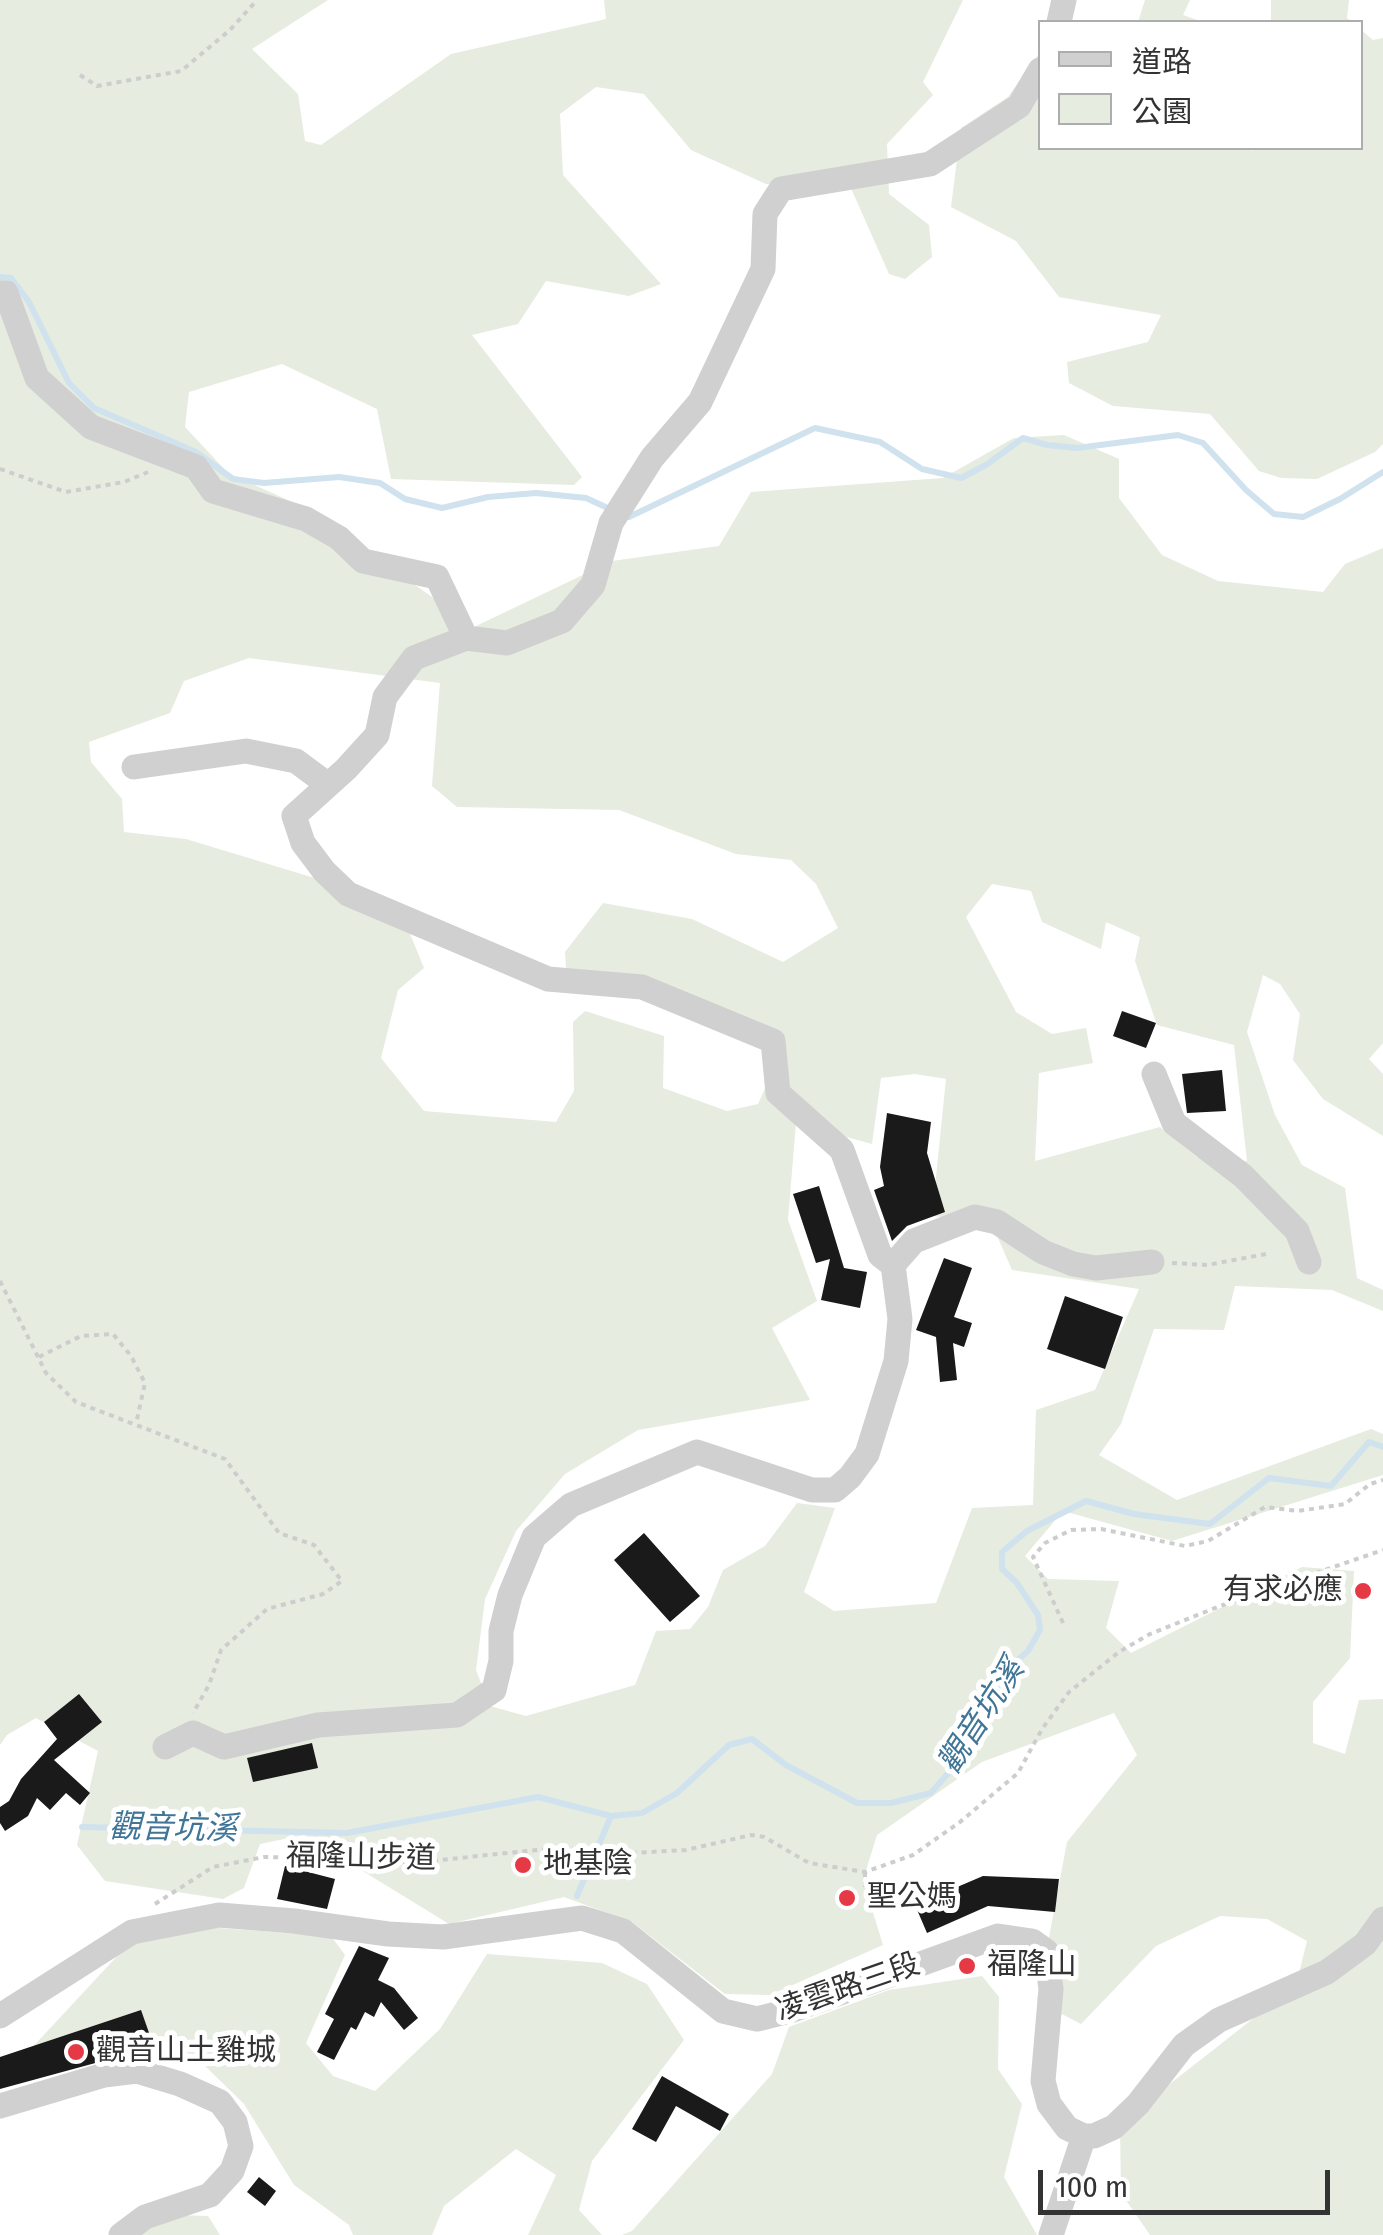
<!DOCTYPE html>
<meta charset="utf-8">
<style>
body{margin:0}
#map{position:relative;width:1383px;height:2235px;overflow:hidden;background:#fff;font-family:"Fira Sans Condensed","Noto Sans TC",sans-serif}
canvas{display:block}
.legend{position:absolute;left:1038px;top:20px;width:325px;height:130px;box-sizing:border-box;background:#fff;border:2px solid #adadad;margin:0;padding:12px 18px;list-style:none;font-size:30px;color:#333}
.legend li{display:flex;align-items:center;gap:20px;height:50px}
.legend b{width:50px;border:2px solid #adadad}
.scale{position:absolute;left:1038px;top:2170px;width:292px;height:45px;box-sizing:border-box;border:5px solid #333;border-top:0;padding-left:12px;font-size:30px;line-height:35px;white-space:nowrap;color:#333;-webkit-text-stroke:8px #fff;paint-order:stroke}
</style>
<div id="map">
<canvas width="1383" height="2235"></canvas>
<ul class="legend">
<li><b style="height:12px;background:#d0d0d0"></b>道路</li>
<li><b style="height:28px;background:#e6ecdf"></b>公園</li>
</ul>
<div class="scale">100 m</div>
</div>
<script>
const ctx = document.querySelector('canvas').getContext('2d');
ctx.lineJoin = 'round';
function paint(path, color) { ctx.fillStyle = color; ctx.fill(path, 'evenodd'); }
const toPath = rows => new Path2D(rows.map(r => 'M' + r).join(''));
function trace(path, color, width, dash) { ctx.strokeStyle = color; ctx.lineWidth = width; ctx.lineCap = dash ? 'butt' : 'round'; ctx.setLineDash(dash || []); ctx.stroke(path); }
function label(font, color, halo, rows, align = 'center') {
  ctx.font = font + ' "Fira Sans Condensed","Noto Sans TC",sans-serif'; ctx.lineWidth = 10; ctx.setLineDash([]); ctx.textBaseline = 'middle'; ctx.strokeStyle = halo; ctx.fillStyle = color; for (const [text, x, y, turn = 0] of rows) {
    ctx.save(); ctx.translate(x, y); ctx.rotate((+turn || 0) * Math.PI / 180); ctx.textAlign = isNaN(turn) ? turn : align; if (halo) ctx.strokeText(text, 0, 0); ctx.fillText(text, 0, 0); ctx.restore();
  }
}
const green = toPath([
 [0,0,328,0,252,49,298,94,305,141,321,145,451,54,606,19,604,0,963,0,923,82,933,95,887,144,889,194,929,225,932,257,905,279,889,274,850,186,766,184,691,150,644,94,596,87,560,114,563,175,661,284,629,296,546,281,518,324,472,335,582,477,574,485,391,479,377,409,282,364,189,392,185,427,228,473,310,510,474,627,612,561,719,546,751,492,943,478,1014,438,1064,435,1119,459,1119,498,1162,555,1218,581,1323,592,1345,564,1383,548,1383,1043,1369,1059,1383,1074,1383,1136,1323,1099,1293,1060,1300,1014,1280,984,1263,975,1247,1032,1275,1115,1302,1165,1345,1188,1357,1278,1383,1290,1383,1311,1332,1290,1235,1286,1224,1330,1154,1329,1121,1424,1099,1455,1177,1500,1371,1429,1383,1434,1383,1475,1172,1541,1063,1511,1025,1556,1048,1579,1119,1581,1106,1628,1131,1653,1302,1567,1354,1571,1350,1658,1313,1702,1313,1743,1345,1754,1359,1700,1383,1699,1383,2235,1150,2235,1121,2193,1120,2123,1296,1985,1307,1941,1267,1919,1220,1916,1156,1946,1081,2024,1037,2001,1067,1842,1137,1755,1114,1713,982,1762,877,1835,863,1880,883,1945,770,1995,725,1994,632,1922,564,1897,449,1924,304,1835,260,1844,244,1888,223,1899,105,1881,77,1845,98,1751,36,1718,7,1735,0,1745],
 [249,658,440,683,432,786,457,807,619,810,736,854,791,860,816,884,838,928,783,962,692,919,603,903,565,952,566,968,760,1044,771,1075,758,1104,727,1111,663,1088,664,1036,585,1011,573,1022,574,1091,556,1122,424,1111,381,1058,398,990,424,968,404,919,331,883,186,839,124,832,122,799,91,762,89,742,170,713,184,681],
 [992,884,1031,891,1042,922,1101,949,1106,922,1140,937,1135,961,1157,1025,1234,1045,1247,1161,1197,1157,1160,1127,1035,1161,1039,1073,1093,1063,1086,1028,1052,1034,1016,1012,966,917],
 [915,1074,946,1079,932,1216,991,1222,1012,1270,1139,1289,1095,1390,1036,1410,1033,1505,972,1508,936,1603,834,1611,804,1592,835,1508,797,1503,765,1546,723,1570,708,1607,690,1629,656,1631,635,1685,526,1716,490,1706,476,1670,485,1599,516,1531,565,1474,638,1430,810,1400,772,1328,817,1301,788,1220,796,1123,872,1144,881,1078],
 [1145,0,1190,0,1183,15,1203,22,1138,22],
 [1271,0,1349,0,1347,18,1352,22,1271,22],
 [1361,30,1373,40,1383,38,1383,444,1375,452,1317,479,1281,478,1259,471,1210,414,1113,406,1069,383,1067,362,1148,342,1161,315,1059,297,1016,241,951,207,961,128,1008,97,1040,52,1040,148,1251,148,1252,151,1256,148,1360,148],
 [148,1923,331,1936,345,1955,306,2043,333,2076,375,2091,440,2029,487,1954,602,1963,647,1984,684,2040,592,2161,579,2210,602,2235,528,2235,556,2175,516,2149,444,2206,432,2235,353,2235,349,2225,294,2185,244,2104,196,2057,130,2047,0,2082],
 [982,1976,999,1997,998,2069,1022,2104,1004,2177,1037,2235,622,2235,632,2231,772,2074,789,2027,889,1990],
 [175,2215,208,2216,220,2235,138,2235]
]);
const stream = toPath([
 [0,277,11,278,29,302,69,383,94,408,196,452,233,479,264,483,339,477,380,483,405,499,442,508,488,497,536,493,586,498,612,510],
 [624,515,629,517,815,428,880,442,922,469,961,478,986,465,1023,438,1047,445,1077,448,1178,435,1203,443,1246,490,1274,514,1303,517,1340,499,1383,472],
 [82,1827,347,1833,538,1797,611,1816,642,1813,677,1793,729,1745,752,1739,786,1765,857,1803,891,1803,931,1793,963,1756,979,1713,1007,1670,1028,1651,1040,1630,1038,1615,1017,1583,1002,1569,1002,1552,1027,1531,1086,1501,1134,1514,1210,1524,1269,1478,1331,1486,1369,1442,1383,1447],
 [577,1896,611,1816]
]);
const building = toPath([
 [1122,1011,1156,1023,1146,1048,1113,1036],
 [1222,1070,1226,1111,1187,1113,1182,1074],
 [887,1113,931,1122,927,1153,945,1212,907,1226,892,1241,874,1190,884,1186,880,1167],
 [819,1186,844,1268,867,1272,860,1308,821,1300,830,1259,816,1263,793,1194],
 [944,1258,972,1268,954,1317,972,1323,964,1347,953,1343,957,1380,940,1382,936,1337,916,1330],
 [1065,1296,1123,1317,1105,1369,1047,1349],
 [644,1533,700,1596,670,1622,614,1560],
 [79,1694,102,1722,54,1760,90,1793,80,1805,66,1793,50,1810,37,1798,28,1816,5,1831,0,1823,0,1807,9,1801,21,1779,57,1739,44,1722],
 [312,1743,318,1768,253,1782,247,1758],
 [285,1866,335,1879,327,1909,277,1899],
 [983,1876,1059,1879,1055,1912,988,1906,927,1933,915,1905],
 [359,1946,389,1958,378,1980,394,1988,418,2018,404,2030,381,2002,374,2017,365,2012,356,2030,351,2027,334,2060,317,2052,334,2019,325,2014],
 [141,2010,154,2047,0,2089,0,2057],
 [662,2076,729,2114,720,2131,676,2106,656,2142,632,2129],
 [259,2177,276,2191,265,2206,247,2192]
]);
const path = toPath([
 [80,75,97,86,181,71,230,30,257,0],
 [0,469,66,492,124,482,148,472],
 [1172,1263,1207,1265,1266,1254],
 [0,1281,46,1373,76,1402,225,1459,279,1533,314,1545,342,1581,323,1594,267,1609,221,1650,209,1685,193,1713],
 [39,1357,81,1336,113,1334,131,1356,145,1383,136,1424],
 [1063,1623,1033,1557,1045,1543,1071,1530,1101,1529,1185,1546,1208,1541,1265,1507,1298,1511,1345,1504,1370,1484,1383,1480],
 [865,1872,865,1894,879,1900,939,1887],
 [155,1904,213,1867,264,1857,384,1859,411,1863,546,1849,578,1848,613,1854,686,1850,751,1835,764,1837,809,1863,865,1872,913,1855,960,1822,1018,1773,1042,1729,1069,1692,1119,1652,1150,1634,1220,1606,1383,1550]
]);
const minor = toPath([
 [1059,22,1064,0],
 [0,293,6,293,37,378,91,427,196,467,213,491,306,519,339,538,363,561,437,577,466,638,507,643,562,621,593,585,611,523,652,458,700,402,763,269,765,214,781,189,930,164,1019,106,1040,70],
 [134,767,246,751,296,761,327,784],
 [1154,1074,1174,1123,1243,1176,1297,1231,1309,1262],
 [893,1265,914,1241,975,1217,997,1222,1043,1252,1073,1264,1096,1268,1152,1262],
 [165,1747,193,1733,224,1747,318,1725,457,1715,494,1690,501,1661,501,1631,510,1595,534,1537,571,1505,697,1452,812,1490,835,1490,850,1477,867,1454,896,1361,900,1319,893,1265,880,1255,842,1150,778,1093,773,1041,642,987,548,979,348,894,324,871,303,843,294,816,346,769,377,735,385,697,414,658,466,638],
 [0,2016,132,1932,219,1915,294,1921,388,1934,443,1937,582,1918,623,1931,723,2011,757,2019,793,2010,998,1936,1032,1941,1046,1951,1051,1989,1043,2081,1049,2104,1067,2128,1084,2136,1094,2136,1114,2127,1138,2104,1184,2045,1219,2020,1327,1972,1365,1944,1383,1919],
 [0,2106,104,2075,137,2071,180,2084,220,2102,235,2122,241,2146,232,2171,210,2195,145,2217,121,2235],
 [1051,2235,1084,2136]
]);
const markers = [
 [1363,1591,10,"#e63946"],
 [523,1865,10,"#e63946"],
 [847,1898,10,"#e63946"],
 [967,1966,10,"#e63946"],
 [76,2052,10,"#e63946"]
];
const poiNames = [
 ["有求必應",1343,1591,"right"],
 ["地基陰",543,1865],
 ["聖公媽",867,1898],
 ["福隆山",987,1966],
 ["觀音山土雞城",96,2052]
];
const streetNames = [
 ["福隆山步道",361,1858,1],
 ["凌雲路三段",848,1988,-19]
];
const waterNames = [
 ["觀音坑溪",982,1717,-57],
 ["觀音坑溪",173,1829,1]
];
paint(green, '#e6ecdf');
trace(stream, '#cfe2ee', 6);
paint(building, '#1a1a1a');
trace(path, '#cdcdcd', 4, [5, 5]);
trace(minor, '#d0d0d0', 25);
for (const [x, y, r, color] of markers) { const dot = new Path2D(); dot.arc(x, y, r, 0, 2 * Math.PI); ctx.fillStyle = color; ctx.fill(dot); trace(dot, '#fff', 4); }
label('30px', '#333', '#fff', poiNames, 'left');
label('30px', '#333', '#fff', streetNames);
label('italic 32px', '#3f7597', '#fff', waterNames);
</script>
